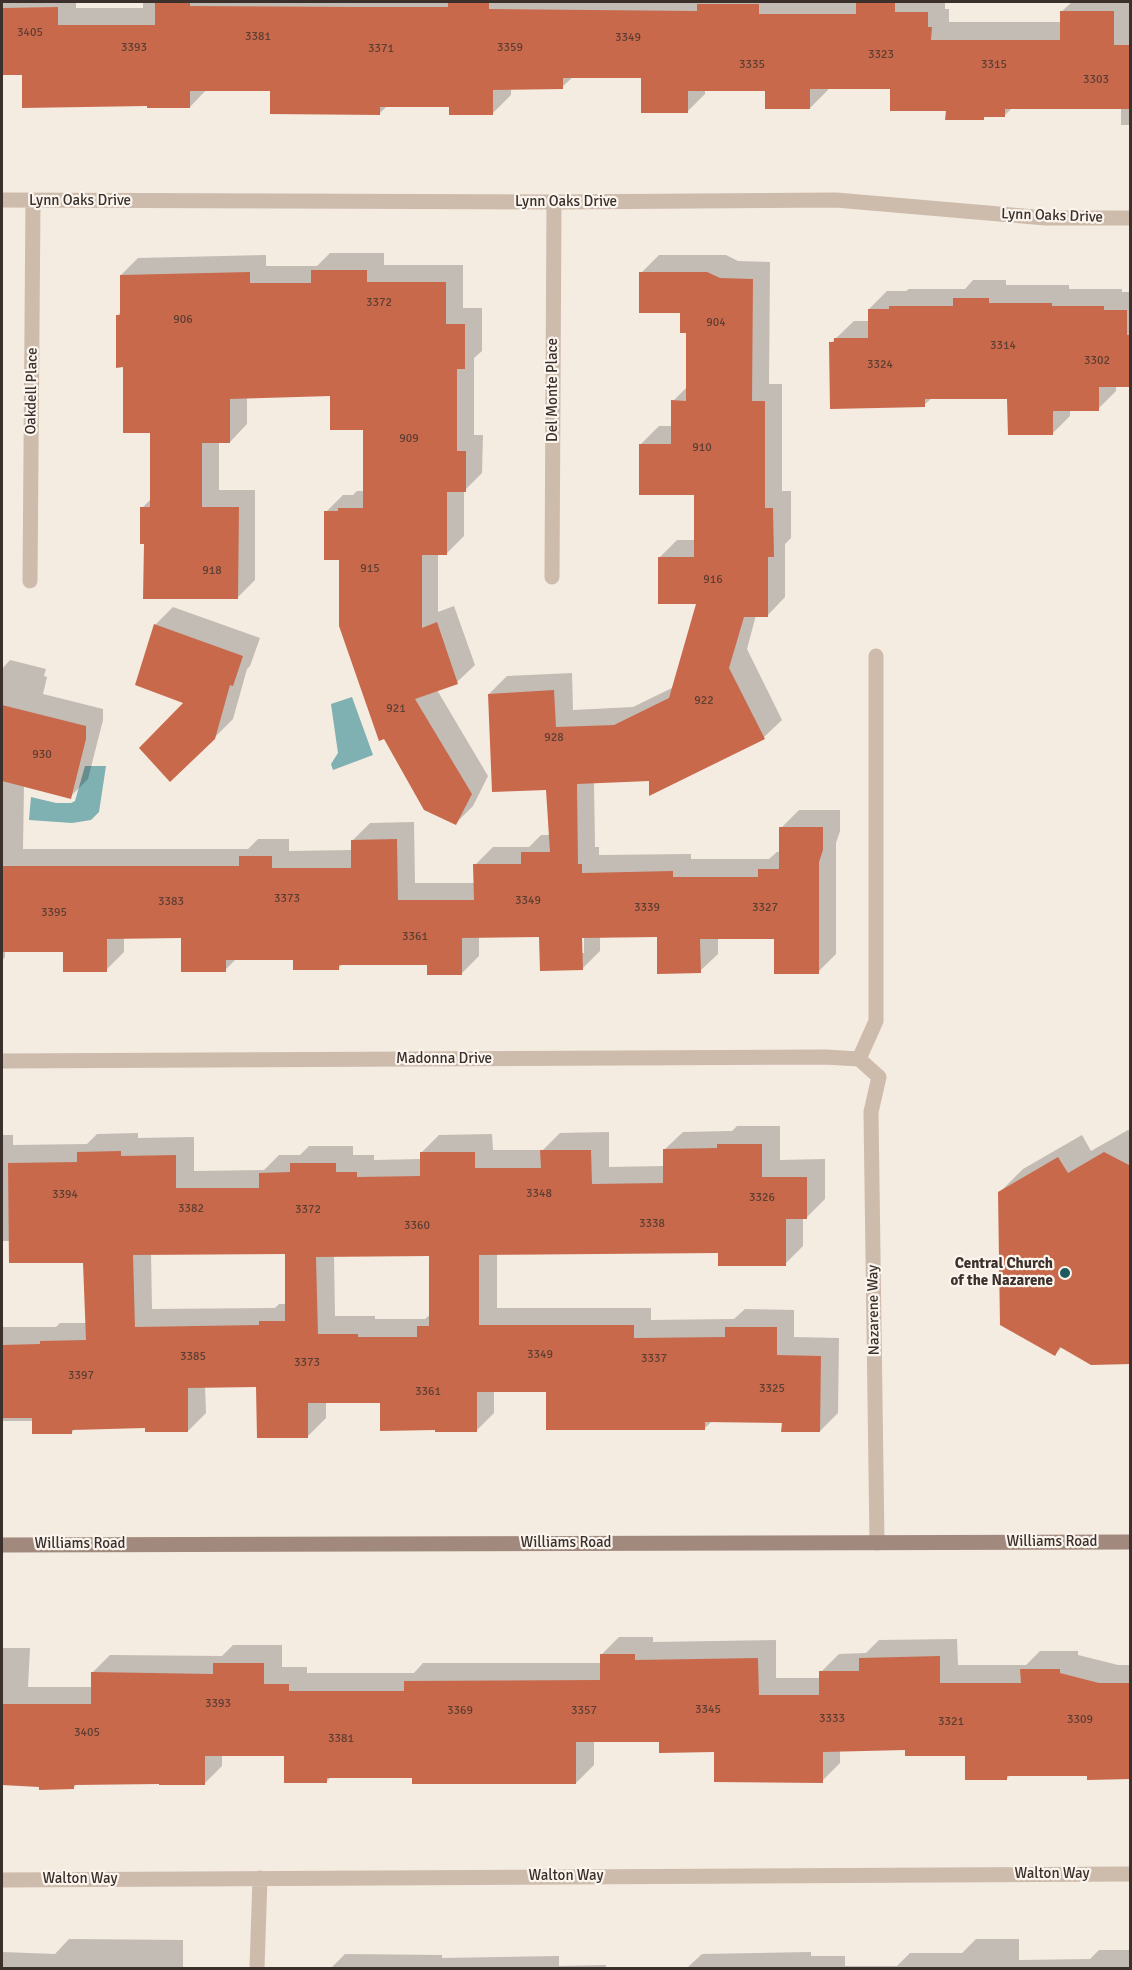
<!DOCTYPE html>
<style>
body{margin:0}
#map{position:relative;width:1132px;height:1970px;overflow:hidden;background:#f4ebe1;font-family:Signika,sans-serif}
canvas{display:block}
.frame{position:absolute;inset:0;border:3px solid #3b302b;pointer-events:none}
</style>
<div id="map">
<canvas width="1132" height="1970"></canvas>
<div class="frame"></div>
</div>
<script>
const ctx = document.querySelector('canvas').getContext('2d');
ctx.lineJoin = 'round';
function paint(path, color) { ctx.fillStyle = color; ctx.fill(path, 'evenodd'); }
const toPath = rows => new Path2D(rows.map(r => 'M' + r).join(''));
function trace(path, color, width, dash) { ctx.strokeStyle = color; ctx.lineWidth = width; ctx.lineCap = dash ? 'butt' : 'round'; ctx.setLineDash(dash || []); ctx.stroke(path); }
function label(font, color, halo, rows, align = 'center') {
  ctx.font = font + ' Signika,sans-serif'; ctx.lineWidth = 4.5; ctx.setLineDash([]); ctx.textBaseline = 'middle'; ctx.strokeStyle = halo; ctx.fillStyle = color; for (const [text, x, y, turn = 0] of rows) {
    ctx.save(); ctx.translate(x, y); ctx.rotate((+turn || 0) * Math.PI / 180); ctx.textAlign = isNaN(turn) ? turn : align; if (halo) ctx.strokeText(text, 0, 0); ctx.fillText(text, 0, 0); ctx.restore();
  }
}
const water = toPath([
 [352,697,373,755,333,770,331,764,338,753,331,704],
 [85,766,106,766,99,812,91,820,72,823,29,820,31,797,56,803,71,803,75,801]
]);
const shadow = toPath([
 [2,2,76,2,76,8,143,8,143,2,945,2,945,9,949,9,949,22,1061,22,1061,12,1072,2,1130,2,1130,125,1121,125,1121,107,1013,107,1004,116,986,116,983,118,947,109,891,87,828,87,828,90,810,108,766,90,705,90,705,94,687,112,642,77,573,77,562,87,511,88,511,95,493,113,450,106,387,106,380,113,271,89,207,89,190,107,23,73,2,73],
 [330,253,384,253,384,265,463,265,463,308,482,308,482,351,474,358,474,435,483,435,482,473,464,491,464,536,447,553,438,553,438,612,454,606,475,665,457,682,437,690,488,776,473,806,456,823,340,559,326,512,343,495,353,495,357,491,364,491,364,429,331,394,247,397,247,424,230,442,219,442,219,490,255,490,255,580,238,597,145,543,142,508,152,498,152,432,125,366,117,316,121,312,121,275,138,258,266,255,266,266,317,266],
 [659,255,726,255,738,261,770,262,769,384,782,384,782,491,791,491,791,538,785,544,785,597,768,615,756,615,747,649,782,720,764,737,651,779,594,782,595,847,599,847,599,855,691,854,691,859,769,859,777,852,781,852,781,828,799,810,840,810,840,831,836,843,836,954,818,972,776,937,718,937,718,954,700,971,658,936,600,936,600,951,582,969,541,935,479,936,479,956,461,974,429,964,343,964,338,968,294,958,237,958,225,970,183,937,124,937,124,952,106,970,64,951,5,951,5,957,2,961,2,669,10,660,46,669,44,676,47,677,43,694,103,709,103,720,88,779,70,797,24,785,23,849,248,849,258,839,289,839,289,851,352,850,352,841,370,823,414,822,415,883,475,883,475,865,493,847,529,847,541,835,550,835,547,788,489,694,507,676,572,673,573,710,633,707,674,687,698,602,659,558,677,540,695,540,695,494,641,444,659,426,673,426,673,401,687,387,687,331,682,312,641,273],
 [581,931,584,931,584,953,581,953],
 [973,280,1006,280,1006,285,1069,285,1069,289,1122,289,1122,292,1130,292,1130,385,1116,385,1116,391,1098,409,1070,409,1070,416,1052,434,1009,397,933,397,924,405,831,343,854,321,869,321,869,309,887,291,906,291,909,289,965,289],
 [173,607,260,638,250,666,247,669,233,719,214,738,186,703,155,625],
 [737,1126,780,1126,780,1160,825,1159,825,1199,807,1217,803,1217,803,1246,785,1264,720,1251,497,1253,497,1308,651,1308,651,1320,734,1319,745,1309,794,1310,794,1337,839,1338,838,1413,820,1431,783,1422,713,1420,705,1428,547,1391,494,1391,494,1413,476,1431,437,1429,382,1402,326,1402,326,1418,308,1436,258,1386,205,1386,206,1413,188,1431,146,1426,76,1428,72,1432,33,1421,2,1421,2,1327,56,1327,60,1323,87,1323,84,1261,10,1241,2,1241,2,1135,13,1135,13,1145,87,1144,97,1134,138,1133,138,1138,194,1137,194,1171,264,1170,279,1155,300,1155,309,1146,353,1146,353,1155,374,1155,374,1160,421,1159,421,1153,439,1135,492,1134,493,1150,543,1150,560,1133,609,1132,609,1167,664,1166,664,1150,683,1132,732,1131],
 [286,1252,286,1304,279,1304,275,1308,152,1309,151,1253],
 [431,1254,431,1314,425,1319,375,1319,375,1316,335,1316,334,1255],
 [1128,1130,1130,1131,1130,1358,1062,1347,1055,1354,1000,1192,1023,1169,1082,1135,1091,1151],
 [619,1637,653,1637,653,1642,776,1640,776,1678,821,1678,821,1672,839,1654,866,1653,879,1640,957,1639,958,1665,1026,1665,1040,1651,1078,1651,1078,1655,1118,1665,1130,1665,1130,1778,1088,1774,1011,1774,1007,1778,967,1754,907,1749,840,1750,840,1763,822,1781,715,1751,660,1741,594,1741,594,1765,576,1783,413,1777,331,1777,327,1781,286,1755,222,1755,222,1766,204,1784,77,1784,73,1788,2,1784,3,1648,30,1648,28,1687,92,1687,92,1673,110,1655,222,1656,233,1645,282,1645,282,1667,307,1667,307,1673,414,1673,423,1663,601,1663,601,1655],
 [69,1939,183,1940,183,1968,2,1968,2,1952,55,1954],
 [976,1939,1019,1939,1019,1960,1090,1959,1099,1950,1130,1950,1130,1968,687,1968,702,1954,811,1952,811,1956,845,1956,845,1966,897,1966,910,1953,962,1953],
 [345,1954,442,1955,442,1958,559,1956,559,1966,606,1965,606,1968,331,1968]
]);
const building = toPath([
 [155,2,190,2,190,6,357,7,448,7,448,2,489,2,489,9,697,11,697,4,759,4,759,14,856,14,856,2,895,2,895,12,928,12,928,27,932,27,931,40,1060,40,1060,11,1114,11,1114,45,1131,45,1131,109,1005,109,1005,117,984,117,984,120,945,120,946,111,890,111,890,89,810,89,810,109,765,109,765,91,688,91,688,113,641,113,641,78,563,78,563,89,493,90,493,115,449,115,449,107,380,107,380,115,270,114,270,91,190,91,190,108,147,108,147,106,22,108,22,75,2,75,2,8,58,7,58,25,155,25],
 [311,270,367,270,367,282,446,282,446,324,465,324,465,369,457,369,457,451,466,451,466,492,447,492,447,555,422,555,422,628,437,622,458,684,415,699,472,794,456,825,424,810,384,739,379,741,339,626,339,560,324,560,324,511,338,511,338,508,363,508,363,430,330,430,330,396,230,399,230,443,202,443,202,507,239,507,238,599,143,599,144,544,140,544,140,507,150,507,150,433,123,433,123,367,116,368,116,315,120,315,120,275,250,272,250,283,311,283],
 [639,272,707,272,720,278,753,279,752,401,765,401,765,508,773,508,774,557,768,557,768,617,744,617,729,668,765,739,649,796,649,781,577,784,578,864,582,864,582,873,673,871,673,877,758,877,758,869,779,869,779,827,823,827,823,850,819,862,819,974,774,974,774,939,700,939,701,973,657,974,657,937,582,938,583,970,540,971,539,937,462,938,462,975,427,975,427,965,339,965,339,970,293,970,293,960,226,960,226,972,181,972,181,938,107,939,107,972,63,972,63,952,2,952,2,866,239,866,239,856,272,856,272,868,351,868,351,840,397,839,398,900,474,900,473,864,521,864,521,852,550,852,546,790,492,792,488,694,554,690,556,727,614,725,669,698,696,604,658,604,658,557,694,557,694,495,639,495,639,444,671,444,671,400,686,401,686,333,680,333,680,313,639,313],
 [953,298,989,298,989,303,1052,303,1052,306,1104,306,1104,310,1127,310,1127,335,1131,335,1131,387,1099,387,1099,411,1053,411,1053,435,1008,435,1007,399,925,399,925,407,830,409,829,342,834,342,834,338,868,338,868,309,889,309,889,306,953,306],
 [154,624,243,656,233,686,230,685,215,739,170,782,139,748,183,703,135,685],
 [2,705,86,726,86,739,71,799,2,781],
 [717,1144,762,1144,762,1177,807,1177,807,1219,786,1219,786,1266,718,1266,718,1253,479,1255,479,1325,634,1325,634,1338,725,1337,725,1327,777,1327,777,1355,821,1356,820,1432,781,1432,782,1423,705,1422,705,1430,546,1430,546,1392,477,1392,477,1432,435,1432,435,1430,380,1431,380,1403,308,1403,308,1438,257,1438,256,1387,188,1388,188,1432,145,1432,145,1428,72,1430,72,1434,32,1434,32,1418,2,1418,2,1345,40,1344,40,1341,86,1340,83,1263,9,1263,8,1163,77,1162,77,1152,121,1151,121,1156,176,1155,176,1188,259,1188,259,1173,290,1172,290,1163,336,1163,336,1172,357,1172,357,1177,420,1176,420,1152,475,1152,475,1168,541,1168,540,1150,591,1150,592,1184,663,1183,663,1149,717,1148],
 [285,1254,285,1321,259,1321,259,1325,135,1327,133,1255],
 [429,1256,429,1326,417,1326,417,1337,358,1337,358,1334,318,1334,316,1257],
 [1104,1152,1131,1166,1131,1364,1091,1365,1060,1347,1055,1356,1000,1325,998,1192,1058,1157,1068,1173],
 [600,1654,635,1654,635,1660,758,1658,759,1695,819,1695,819,1671,859,1671,859,1658,940,1656,940,1683,1021,1683,1020,1669,1060,1669,1060,1673,1099,1683,1131,1683,1131,1779,1087,1780,1087,1776,1007,1776,1007,1780,965,1780,965,1756,905,1756,905,1750,823,1752,823,1783,714,1782,714,1752,659,1753,659,1742,576,1742,576,1784,412,1784,412,1778,327,1778,327,1783,284,1783,284,1756,205,1756,205,1785,159,1785,159,1784,74,1785,74,1789,39,1790,39,1787,2,1785,2,1704,91,1704,91,1672,213,1674,213,1663,264,1663,264,1684,289,1684,289,1691,404,1691,404,1681,600,1680]
]);
const lane = toPath([
 [859,1059,876,1021,876,656]
]);
const street = toPath([
 [2,200,554,202,836,200,1046,218,1130,218],
 [552,577,554,202],
 [30,581,33,200],
 [2,1061,825,1057,859,1059,879,1077,871,1112,877,1543],
 [2,1880,1130,1874],
 [257,1968,260,1878]
]);
const secondary = toPath([
 [2,1545,1130,1542]
]);
const markers = [
 [1065,1273,6,"#1f5a5e"]
];
const numberNames = [
 ["3405",30,33],
 ["3381",258,37],
 ["3349",628,38],
 ["3393",134,48],
 ["3359",510,48],
 ["3371",381,49],
 ["3323",881,55],
 ["3335",752,65],
 ["3315",994,65],
 ["3303",1096,80],
 ["3372",379,303],
 ["906",183,320],
 ["904",716,323],
 ["3314",1003,346],
 ["3302",1097,361],
 ["3324",880,365],
 ["909",409,439],
 ["910",702,448],
 ["915",370,569],
 ["918",212,571],
 ["916",713,580],
 ["922",704,701],
 ["921",396,709],
 ["928",554,738],
 ["930",42,755],
 ["3373",287,899],
 ["3349",528,901],
 ["3383",171,902],
 ["3339",647,908],
 ["3327",765,908],
 ["3395",54,913],
 ["3361",415,937],
 ["3348",539,1194],
 ["3394",65,1195],
 ["3326",762,1198],
 ["3382",191,1209],
 ["3372",308,1210],
 ["3338",652,1224],
 ["3360",417,1226],
 ["3349",540,1355],
 ["3385",193,1357],
 ["3337",654,1359],
 ["3373",307,1363],
 ["3397",81,1376],
 ["3325",772,1389],
 ["3361",428,1392],
 ["3393",218,1704],
 ["3345",708,1710],
 ["3369",460,1711],
 ["3357",584,1711],
 ["3333",832,1719],
 ["3309",1080,1720],
 ["3321",951,1722],
 ["3405",87,1733],
 ["3381",341,1739]
];
const streetNames = [
 ["Lynn Oaks Drive",80,201],
 ["Lynn Oaks Drive",566,202],
 ["Lynn Oaks Drive",1052,216,2],
 ["Del Monte Place",553,390,-90],
 ["Oakdell Place",32,391,-89],
 ["Madonna Drive",444,1059],
 ["Nazarene Way",874,1310,-91],
 ["Williams Road",1052,1542],
 ["Williams Road",566,1543],
 ["Williams Road",80,1544],
 ["Walton Way",1052,1874],
 ["Walton Way",566,1876],
 ["Walton Way",80,1879]
];
const poiNames = [
 ["Central Church",1053,1264],
 ["of the Nazarene",1053,1281]
];
paint(water, '#7fb0b2');
paint(shadow, '#0003');
paint(building, '#c8694b');
trace(lane, '#cdbbac', 15);
trace(street, '#cdbbac', 15);
trace(secondary, '#a18a7d', 15);
for (const [x, y, r, color] of markers) { const dot = new Path2D(); dot.arc(x, y, r, 0, 2 * Math.PI); ctx.fillStyle = color; ctx.fill(dot); trace(dot, '#fbf5ee', 2); }
label('12px', '#5e3e33', null, numberNames);
label('15px', '#3b302b', '#fbf5ee', streetNames);
label('bold 15px', '#3b302b', '#fbf5ee', poiNames, 'right');
</script>
